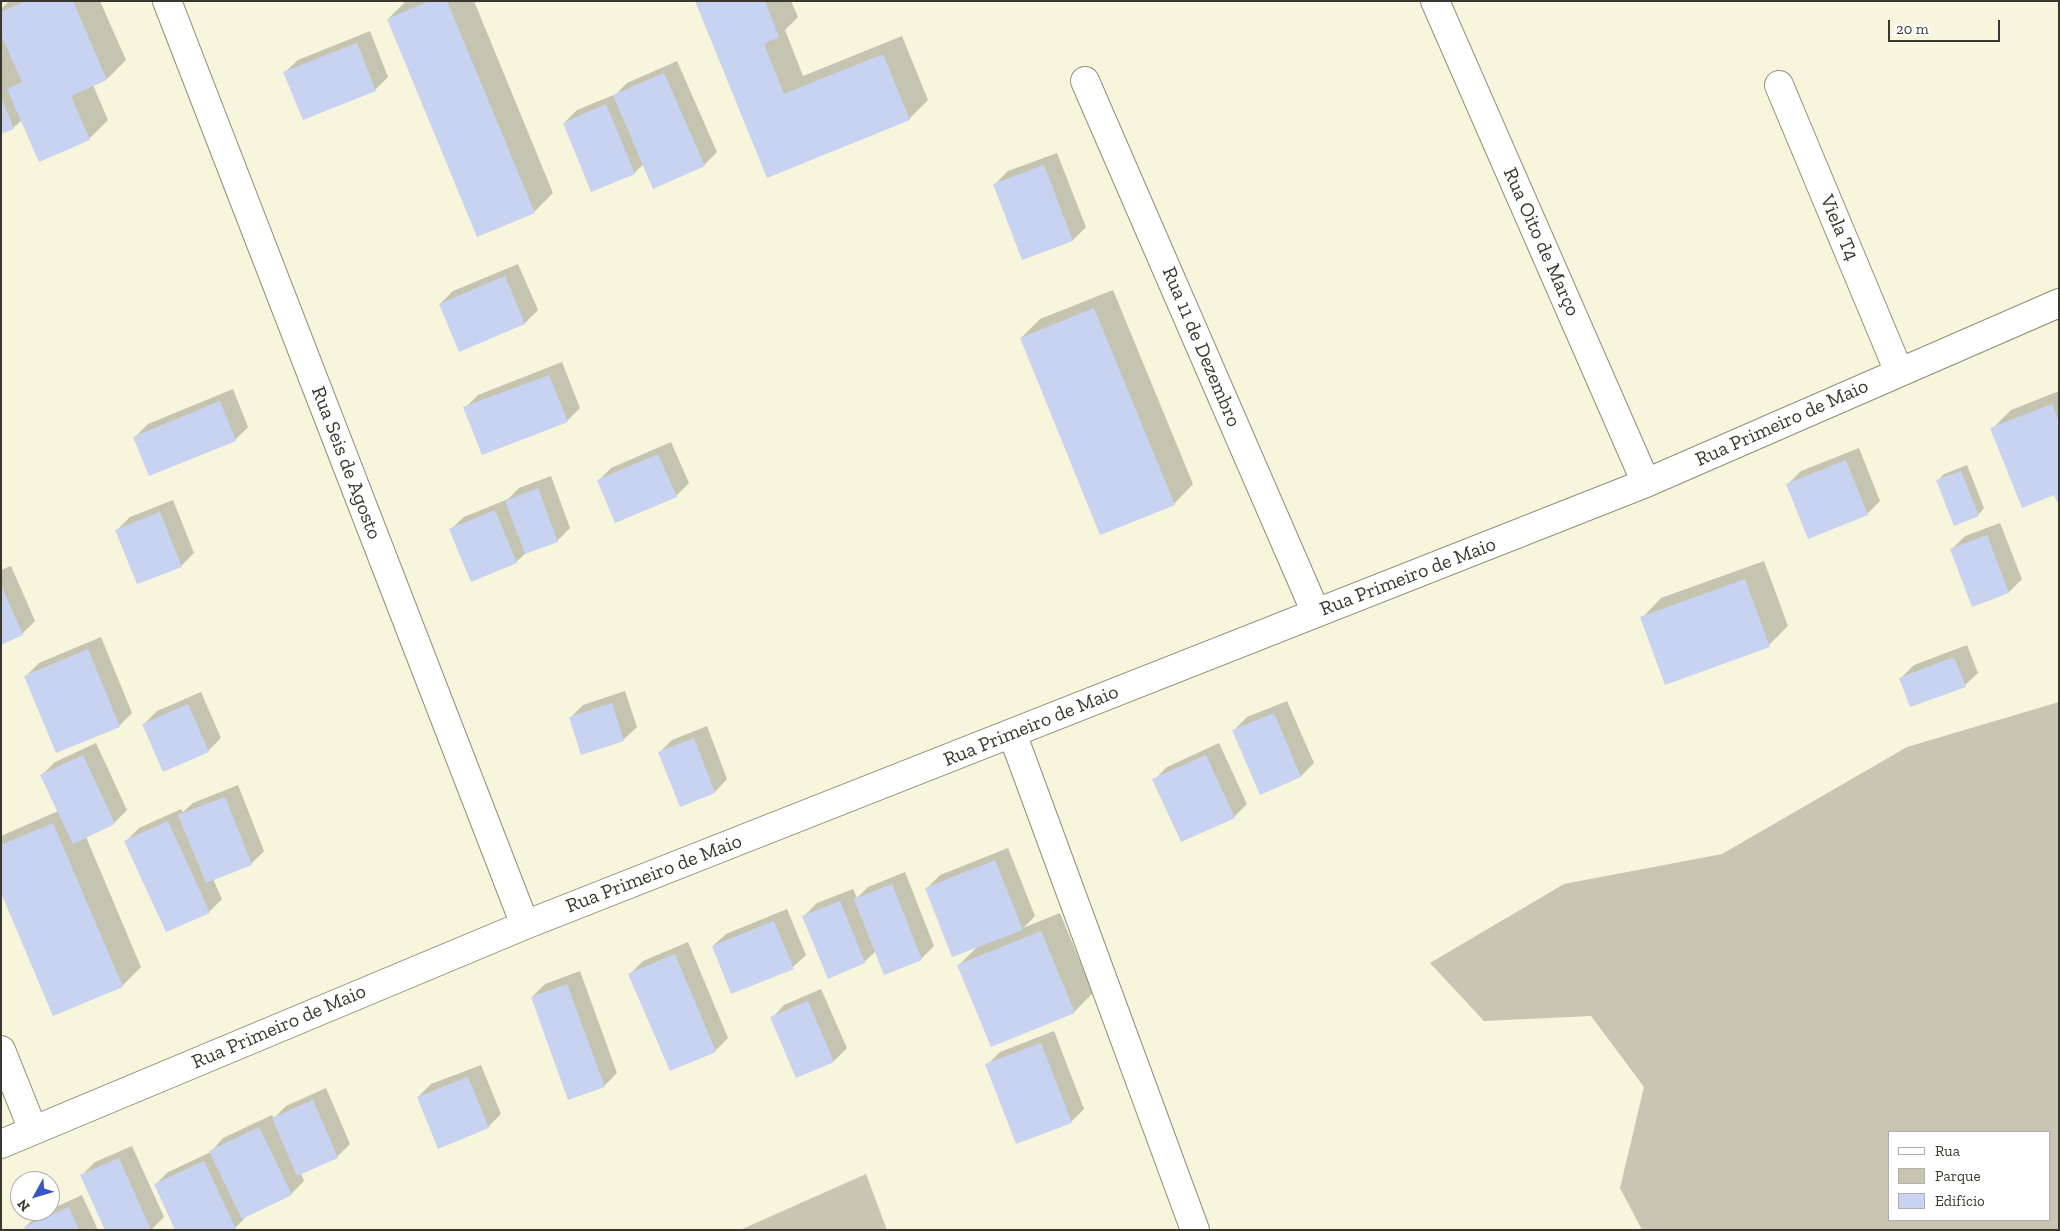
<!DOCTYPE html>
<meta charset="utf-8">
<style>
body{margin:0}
#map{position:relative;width:2060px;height:1231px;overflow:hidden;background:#f7f5dc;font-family:"Zilla Slab",serif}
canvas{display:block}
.frame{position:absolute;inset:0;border:2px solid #39382f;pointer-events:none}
.legend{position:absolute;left:1888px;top:1131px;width:162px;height:90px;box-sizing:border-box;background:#fff;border:1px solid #b0afac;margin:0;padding:6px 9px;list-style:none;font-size:15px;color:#39382f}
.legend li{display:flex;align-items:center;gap:10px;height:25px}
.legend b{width:25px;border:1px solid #b0afac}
.north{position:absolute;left:10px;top:1171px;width:50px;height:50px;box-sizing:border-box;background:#fff;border:1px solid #b0afac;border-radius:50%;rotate:231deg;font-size:14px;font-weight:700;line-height:20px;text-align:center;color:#39382f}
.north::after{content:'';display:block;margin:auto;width:18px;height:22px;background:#3856c8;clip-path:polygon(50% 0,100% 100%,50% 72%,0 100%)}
.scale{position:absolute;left:1888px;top:20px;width:112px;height:22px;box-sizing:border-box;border:2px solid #39382f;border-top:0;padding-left:6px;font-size:15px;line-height:18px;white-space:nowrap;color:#39382f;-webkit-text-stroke:4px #fff;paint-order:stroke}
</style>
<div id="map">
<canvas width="2060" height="1231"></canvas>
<div class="frame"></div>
<ul class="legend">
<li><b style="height:6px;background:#fff"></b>Rua</li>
<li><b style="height:14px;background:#c8c6b2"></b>Parque</li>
<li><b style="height:14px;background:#c7d3f1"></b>Edifício</li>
</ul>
<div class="north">N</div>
<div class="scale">20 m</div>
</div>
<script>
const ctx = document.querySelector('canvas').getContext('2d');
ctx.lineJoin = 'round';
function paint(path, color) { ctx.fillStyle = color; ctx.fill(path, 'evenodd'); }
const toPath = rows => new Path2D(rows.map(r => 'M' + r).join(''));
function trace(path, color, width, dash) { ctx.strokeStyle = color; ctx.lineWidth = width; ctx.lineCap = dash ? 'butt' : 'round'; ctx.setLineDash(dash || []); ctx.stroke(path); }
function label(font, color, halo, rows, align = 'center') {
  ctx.font = font + ' "Zilla Slab",serif'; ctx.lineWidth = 4; ctx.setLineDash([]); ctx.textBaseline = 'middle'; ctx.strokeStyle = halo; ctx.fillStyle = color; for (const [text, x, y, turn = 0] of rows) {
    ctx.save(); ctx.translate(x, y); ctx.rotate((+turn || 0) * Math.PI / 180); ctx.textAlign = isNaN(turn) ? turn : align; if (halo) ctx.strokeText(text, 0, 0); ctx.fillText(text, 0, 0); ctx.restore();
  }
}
const green = toPath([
 [2059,702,2059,1230,1642,1230,1620,1188,1644,1087,1591,1016,1484,1021,1430,963,1564,884,1722,854,1907,747],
 [1889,1132,2049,1132,2049,1220,1889,1220],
 [866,1174,887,1230,740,1230]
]);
const shadow = toPath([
 [9,1,100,1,126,60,107,79,93,85,108,120,89,139,22,120,13,128,1,133,1,9],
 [406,1,474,1,553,193,534,212,388,19],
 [696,1,791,1,798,17,785,30,803,76,902,36,928,100,909,119,767,176],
 [370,31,388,77,375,90,285,72,298,60],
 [677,61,717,152,704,165,644,164,634,173,564,123,577,110,616,94,627,83],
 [1057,153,1086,227,1073,240,1023,259,995,184,1008,171],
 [518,264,538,310,525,323,460,350,440,304,453,291],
 [1113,290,1193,484,1174,504,1021,338,1040,319],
 [562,362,580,408,567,421,465,408,478,395],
 [233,389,248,427,235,440,135,437,148,424],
 [2059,391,2059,502,2055,493,1992,429,2011,410],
 [671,442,689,483,676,496,598,481,611,468],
 [1859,448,1880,501,1867,514,1788,484,1801,471],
 [1967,465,1984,508,1978,515,1938,480,1944,474],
 [551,476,570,528,557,541,527,552,516,562,451,529,464,517,508,499,519,488],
 [173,500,194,553,181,566,117,530,130,517],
 [2000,523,2022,579,2009,592,1952,549,1965,536],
 [1764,561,1788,626,1769,645,1642,618,1661,598],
 [11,566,35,621,22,634,1,643,1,570],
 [101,637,132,713,119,726,26,676,39,663],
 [1967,645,1978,673,1965,685,1901,678,1914,665],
 [625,691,637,727,624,739,582,754,570,718,583,705],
 [201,692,221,738,208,751,144,724,157,711],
 [1287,701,1314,763,1301,776,1260,793,1234,730,1247,717],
 [707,726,727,779,715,792,659,753,672,740],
 [96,743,127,810,114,823,86,837,141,967,122,986,1,890,1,836,58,811,42,775,55,762],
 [1219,743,1247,804,1234,817,1154,780,1167,767],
 [238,785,264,851,251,864,213,879,222,899,209,912,126,841,139,828,181,809,183,812,193,803],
 [1008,848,1035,916,1023,928,1060,913,1093,993,1074,1012,959,965,978,946,927,888,940,875],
 [905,872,934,946,921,959,876,951,864,962,804,916,817,903,853,889,857,898,868,887],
 [787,909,806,955,793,967,713,946,726,934],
 [688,942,728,1038,715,1051,630,974,643,961],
 [580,971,617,1073,604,1086,532,997,545,984],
 [821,989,847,1048,834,1061,796,1077,772,1018,784,1005],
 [1054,1031,1084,1109,1071,1122,987,1065,1000,1052],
 [481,1065,501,1114,488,1127,418,1097,431,1084],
 [326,1088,350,1144,337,1157,301,1173,304,1181,291,1194,248,1215,235,1228,231,1230,155,1185,168,1172,211,1152,223,1138,272,1115,274,1118,286,1106],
 [132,1146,164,1217,151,1230,82,1175,95,1162],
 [82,1195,98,1230,26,1230,25,1227,38,1215]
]);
const building = toPath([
 [26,1,73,1,107,80,71,96,90,140,39,162,7,89,22,82,1,35,1,12],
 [429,1,447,1,535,213,477,237,387,19],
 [695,1,765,1,779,37,764,44,784,94,883,54,910,120,767,178],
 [357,43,376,91,303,120,283,72],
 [664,73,705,166,653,189,613,95],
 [1,97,14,129,1,134],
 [606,104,635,174,591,192,563,123],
 [1044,165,1073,241,1022,260,993,184],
 [505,276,525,324,459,352,439,304],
 [1094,308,1175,505,1100,535,1020,338],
 [549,375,568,422,482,455,463,407],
 [220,401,236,441,149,476,133,437],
 [2052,404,2059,422,2059,506,2054,495,2022,508,1990,428],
 [658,454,677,497,615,523,597,480],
 [1846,460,1868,515,1808,539,1786,484],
 [1961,471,1979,516,1954,526,1936,480],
 [538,488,558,542,525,554,505,501],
 [495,510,517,563,471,582,449,529],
 [160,512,182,567,137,584,115,530],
 [1987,535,2009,593,1972,607,1950,549],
 [1745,579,1770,647,1665,685,1640,617],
 [1,585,23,635,1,645],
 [88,649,120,727,56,753,24,676],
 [1954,657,1966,687,1910,707,1899,678],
 [612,703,624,741,581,755,569,717],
 [188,704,209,752,163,772,142,724],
 [1274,713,1301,777,1260,795,1232,730],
 [694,738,715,793,680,807,658,752],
 [83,755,115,824,73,844,40,775],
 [1206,755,1235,818,1181,842,1152,779],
 [225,797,252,865,206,883,178,815],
 [168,821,210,913,166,932,124,841],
 [53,823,123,987,53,1016,1,893,1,845],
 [995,860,1023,930,952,957,925,888],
 [892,884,922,960,884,975,854,899],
 [840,901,865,963,828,979,802,916],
 [774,921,794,969,731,994,712,946],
 [1041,931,1075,1013,991,1047,957,965],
 [675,954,716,1052,670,1071,628,974],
 [567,984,605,1087,568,1100,531,997],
 [808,1001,834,1062,796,1078,770,1017],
 [1041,1043,1072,1123,1016,1144,985,1064],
 [468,1077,489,1128,438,1149,417,1097],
 [313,1100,338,1158,297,1176,272,1118],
 [259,1127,292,1195,242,1219,209,1151],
 [119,1158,151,1230,105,1230,80,1175],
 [204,1161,236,1229,234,1230,175,1230,154,1184],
 [69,1207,79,1230,25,1230,24,1227]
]);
const minor = toPath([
 [167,1,525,925],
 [1435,1,1646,483],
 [1085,81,1316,613],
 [1779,85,1899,372],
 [1012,733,1195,1230],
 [1,1050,33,1130],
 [1,1144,525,925,1646,483,2059,303]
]);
const streetNames = [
 ["Viela T4",1839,228,67],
 ["Rua Oito de Março",1541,242,66],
 ["Rua 11 de Dezembro",1201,347,67],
 ["Rua Primeiro de Maio",1782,423,-24],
 ["Rua Seis de Agosto",346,463,69],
 ["Rua Primeiro de Maio",1408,577,-21],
 ["Rua Primeiro de Maio",1031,726,-22],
 ["Rua Primeiro de Maio",654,874,-21],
 ["Rua Primeiro de Maio",279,1027,-23]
];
paint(green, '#c8c6b2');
paint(shadow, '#0003');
paint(building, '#c7d3f1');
trace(minor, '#918f78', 30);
trace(minor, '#fff', 28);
label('20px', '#39382f', '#fff', streetNames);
</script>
